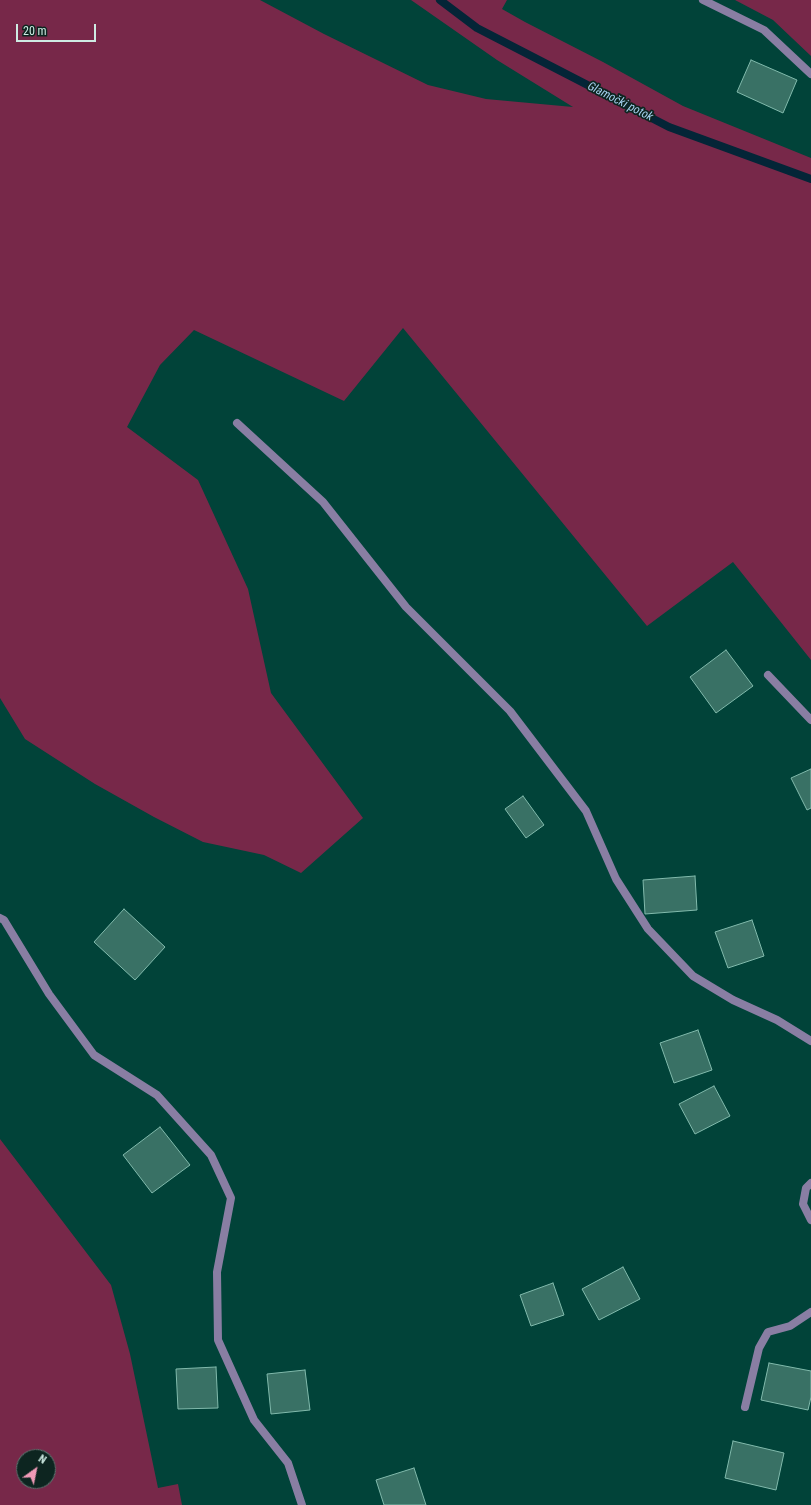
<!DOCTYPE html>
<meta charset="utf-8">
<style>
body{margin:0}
#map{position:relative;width:811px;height:1505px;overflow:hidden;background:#014339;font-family:"Roboto Condensed",sans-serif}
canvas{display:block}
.north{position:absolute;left:16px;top:1449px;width:40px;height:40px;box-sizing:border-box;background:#0d2520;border:1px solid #5a746e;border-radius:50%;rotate:33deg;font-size:11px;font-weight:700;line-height:16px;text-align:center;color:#ceebe3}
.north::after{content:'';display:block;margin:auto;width:14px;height:18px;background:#f09ab7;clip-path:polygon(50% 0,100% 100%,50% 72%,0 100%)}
.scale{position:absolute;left:16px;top:24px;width:80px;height:18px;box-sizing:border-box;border:2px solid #ceebe3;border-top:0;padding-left:5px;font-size:12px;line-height:14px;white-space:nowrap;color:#ceebe3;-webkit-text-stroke:3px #0d2520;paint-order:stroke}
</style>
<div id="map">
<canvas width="811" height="1505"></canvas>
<div class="north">N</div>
<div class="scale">20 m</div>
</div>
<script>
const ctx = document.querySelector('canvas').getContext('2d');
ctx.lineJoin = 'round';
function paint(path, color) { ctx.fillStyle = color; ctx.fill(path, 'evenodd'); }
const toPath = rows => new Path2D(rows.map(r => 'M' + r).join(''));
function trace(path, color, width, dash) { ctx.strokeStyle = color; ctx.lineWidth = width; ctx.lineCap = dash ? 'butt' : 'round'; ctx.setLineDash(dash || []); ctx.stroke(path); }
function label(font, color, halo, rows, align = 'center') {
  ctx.font = font + ' "Roboto Condensed",sans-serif'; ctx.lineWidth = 3.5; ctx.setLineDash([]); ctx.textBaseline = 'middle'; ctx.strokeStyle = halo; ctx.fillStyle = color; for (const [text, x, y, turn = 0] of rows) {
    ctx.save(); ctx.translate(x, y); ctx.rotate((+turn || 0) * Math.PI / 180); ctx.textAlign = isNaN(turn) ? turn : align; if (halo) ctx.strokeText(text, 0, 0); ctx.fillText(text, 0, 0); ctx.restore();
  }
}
const green = toPath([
 [0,0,260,0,324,34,428,85,486,99,573,107,497,60,411,0,507,0,502,9,525,22,603,62,683,106,811,158,811,660,733,562,647,626,403,328,344,401,194,330,160,365,127,427,198,480,248,589,271,693,363,818,301,873,264,855,203,842,154,817,95,784,25,739,0,698],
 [735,0,811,0,811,56,773,20],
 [0,1139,111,1285,130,1354,158,1488,178,1484,182,1505,0,1505],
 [24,1457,48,1457,48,1481,24,1481]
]);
const stream = toPath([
 [440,0,477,28,669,127,811,179]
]);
const building = toPath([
 [751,60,797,80,783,113,737,92,751,60],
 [726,650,753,686,716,713,690,677,726,650],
 [811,769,811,808,807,810,791,778,811,769],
 [523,796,544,825,526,838,505,809,523,796],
 [695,876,697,910,645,914,643,880,695,876],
 [124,909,165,947,135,980,94,942,124,909],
 [752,920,764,956,728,968,715,932,752,920],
 [698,1030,712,1070,674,1083,660,1043,698,1030],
 [714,1086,730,1116,695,1134,679,1104,714,1086],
 [160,1127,190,1165,152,1193,123,1155,160,1127],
 [623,1267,640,1299,599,1320,582,1289,623,1267],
 [553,1283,564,1315,531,1326,520,1295,553,1283],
 [769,1363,811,1371,811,1397,808,1410,761,1400,769,1363],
 [216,1367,218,1408,178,1409,176,1369,216,1367],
 [305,1370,310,1410,271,1414,267,1374,305,1370],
 [733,1441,784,1453,776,1490,725,1478,733,1441],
 [414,1468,426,1505,384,1505,376,1480,414,1468]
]);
const street = toPath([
 [703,0,764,30,811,74],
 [237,423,323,502,406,607,510,711,586,811,616,879,648,929,693,976,733,1000,777,1020,811,1041],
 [768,675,811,720],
 [0,918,4,920,49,994,94,1055,157,1095,211,1155,231,1198,217,1272,218,1340,254,1420,288,1463,302,1505],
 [811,1183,806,1188,803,1204,811,1220],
 [745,1407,759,1348,768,1332,790,1326,811,1312]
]);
const waterNames = [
 ["Glamočki potok",620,102,27]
];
paint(green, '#772849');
trace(stream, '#042537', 8);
paint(building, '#397165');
trace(building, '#81baac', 1);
trace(street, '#897ea3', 8);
label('italic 12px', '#a6d1ef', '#0d2520', waterNames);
</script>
